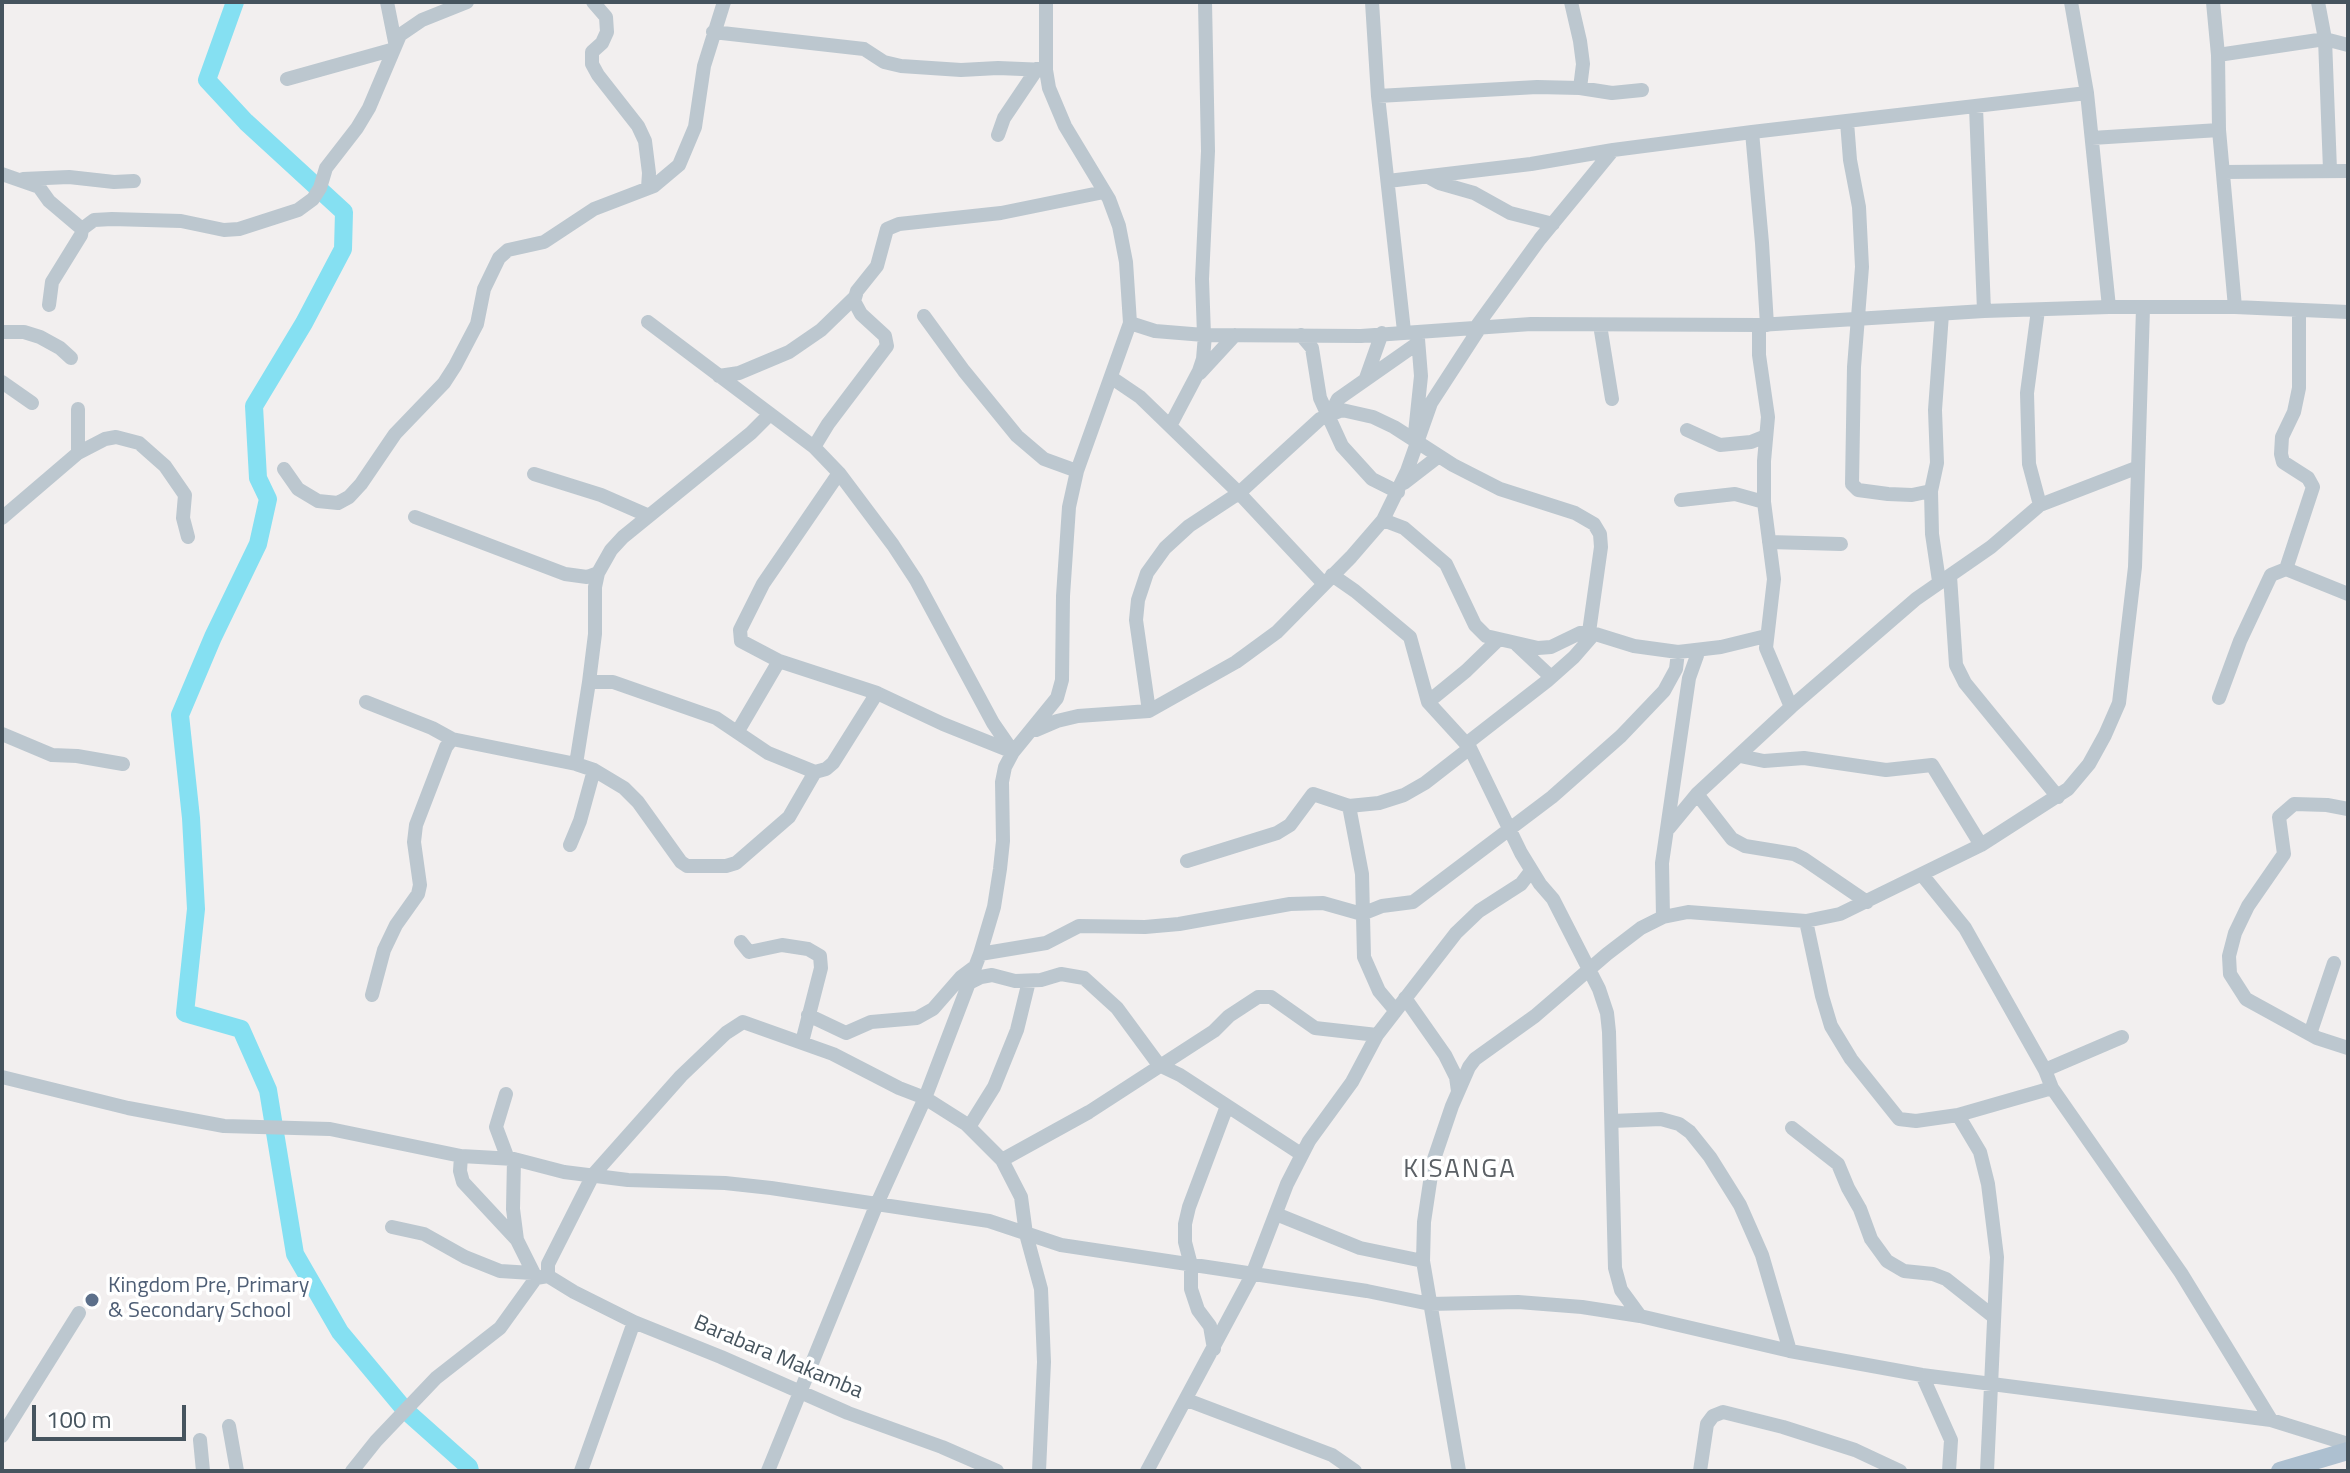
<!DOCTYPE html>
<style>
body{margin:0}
#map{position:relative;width:2350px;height:1473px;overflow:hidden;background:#f2efef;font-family:"Titillium Web",sans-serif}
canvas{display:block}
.frame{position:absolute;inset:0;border:4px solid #46545e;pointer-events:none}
.scale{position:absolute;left:32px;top:1405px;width:154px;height:36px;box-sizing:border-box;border:4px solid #46545e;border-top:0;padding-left:10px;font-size:24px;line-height:28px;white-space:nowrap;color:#46545e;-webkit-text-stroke:6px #fff;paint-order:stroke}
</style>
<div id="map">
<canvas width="2350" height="1473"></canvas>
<div class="frame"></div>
<div class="scale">100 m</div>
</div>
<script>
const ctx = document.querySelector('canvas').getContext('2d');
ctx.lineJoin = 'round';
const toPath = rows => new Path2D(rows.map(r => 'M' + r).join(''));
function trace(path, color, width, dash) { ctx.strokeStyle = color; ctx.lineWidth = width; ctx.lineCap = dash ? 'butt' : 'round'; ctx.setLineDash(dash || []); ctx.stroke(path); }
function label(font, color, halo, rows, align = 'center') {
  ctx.font = font + ' "Titillium Web",sans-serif'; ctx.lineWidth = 7; ctx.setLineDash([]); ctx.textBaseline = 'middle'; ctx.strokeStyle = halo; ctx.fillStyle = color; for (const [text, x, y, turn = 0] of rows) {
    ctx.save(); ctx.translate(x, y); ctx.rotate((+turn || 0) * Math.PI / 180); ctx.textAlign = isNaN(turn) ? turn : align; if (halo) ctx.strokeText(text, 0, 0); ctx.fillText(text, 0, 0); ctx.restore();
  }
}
const river = toPath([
 [235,2,207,80,246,122,344,212,343,249,304,323,254,406,258,478,268,499,258,544,213,637,180,715,191,818,196,909,185,1013,241,1029,268,1090,295,1254,340,1332,405,1410,469,1467,470,1471]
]);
const minor = toPath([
 [387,2,395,42],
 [593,2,606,17,607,32,602,43,592,52,592,64,598,75,638,126,645,141,649,173,648,188],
 [1372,2,1378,96,1404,331],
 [1571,2,1580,41,1583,64,1580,88],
 [2071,2,2087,93,2109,307],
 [2213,2,2218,55,2219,130,2235,307],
 [2318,2,2325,39,2330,170],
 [713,32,864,49,884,62,901,66,961,70,998,68,1046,70],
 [2218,55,2325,39,2348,45],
 [287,79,391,50],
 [1378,96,1537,87,1580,88,1612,93,1642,90],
 [1976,107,1984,311],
 [1847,122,1850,160,1859,207,1862,267,1854,367,1852,484,1858,490,1888,494,1912,495,1931,491],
 [1752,132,1762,243,1767,325],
 [998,135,1004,118,1037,69],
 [2092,138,2219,130],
 [2223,172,2348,171],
 [2,174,39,187,49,201,82,229,94,220,112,219,181,221,224,230,239,229,298,210,313,199,320,188,326,168,357,128,369,108,400,35,422,20,467,2],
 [1430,178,1439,183,1474,193,1510,213,1553,224],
 [23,179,69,177,114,182,134,181],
 [1388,181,1531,164,1613,150,1752,132,2087,93],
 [49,305,52,282,81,235,82,229],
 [2038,310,2027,393,2029,464,2040,505],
 [924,316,964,371,1017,436,1044,459,1077,471],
 [648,322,814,447,839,473,893,545,916,580,993,723,1013,752],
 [1130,323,1155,331,1204,335,1361,336,1531,324,1759,325,1984,311,2109,307,2235,307,2348,312],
 [1600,325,1612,399],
 [1759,325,1759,355,1768,417,1764,461,1764,502,1774,579,1766,648,1791,707],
 [1476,327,1540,239,1613,150],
 [2,332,24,332,40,337,60,348,71,358],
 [1204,335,1202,279,1208,151,1205,2],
 [1301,335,1312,348,1320,398,1342,446,1372,479,1398,492],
 [1200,373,1235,335],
 [719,376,739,373,789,352,821,330,854,298],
 [1112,378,1140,397,1239,493,1324,584],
 [1366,378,1382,333],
 [2,382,32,403],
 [78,409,78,453],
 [1331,413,1338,399,1418,343],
 [1170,426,1199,371,1203,359,1205,335],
 [1687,430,1720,445,1751,442,1766,436],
 [1415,433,1421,376,1418,339],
 [814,447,828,424,887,346,885,336,861,314,854,301,857,291,877,266,887,229,899,224,1001,213,1104,192],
 [284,469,298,489,318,501,338,503,349,497,361,484,395,434,444,383,455,366,477,324,484,289,499,258,508,250,544,242,594,209,654,186,679,165,695,127,704,66,724,2],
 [839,473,763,584,740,630,741,641,779,661,877,693,943,724,1013,752],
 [534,474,601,495,649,516],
 [1404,483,1439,456],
 [1681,500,1735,494,1764,502],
 [415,517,565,574,587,577,598,573],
 [2,518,78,453,105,439,116,437,139,443,165,466,185,495,183,518,188,537],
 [1383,520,1404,528,1446,564,1475,625,1486,636,1538,648,1551,647,1580,633,1589,632,1634,646,1678,652,1721,647,1766,636],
 [1769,542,1841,544],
 [2286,569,2313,487,2308,478,2283,462,2281,454,2282,437,2294,412,2299,388,2299,311],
 [1332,575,1355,591,1410,637,1428,702,1470,748,1521,853,1540,884,1553,899,1599,989,1607,1013,1609,1032,1615,1268,1621,1290,1640,1316],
 [1950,576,1956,665,1965,683,2058,797],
 [1939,581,1932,534,1931,491,1937,463,1935,410,1942,314],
 [1517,645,1551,677],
 [589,682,595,634,595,587,598,573,611,550,623,537,751,433,770,414],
 [2219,698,2240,641,2271,575,2286,569,2348,594],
 [366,702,432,728,452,739],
 [1428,702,1466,671,1498,640],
 [1149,711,1136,620,1138,600,1147,573,1165,548,1189,526,1239,493,1320,419,1342,410,1373,417,1394,427,1453,465,1500,489,1575,513,1594,524,1600,534,1601,547,1589,632],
 [1036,730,1057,721,1078,716,1149,711,1236,662,1277,632,1351,557,1383,520,1407,471,1431,403,1481,326],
 [738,731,779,661],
 [2,734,52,755,77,756,123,764],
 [1466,744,1547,681,1574,657,1594,634],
 [1740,756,1764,761,1804,758,1886,770,1932,765,1981,845],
 [576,764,589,682,613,682,716,718,768,753,815,772,826,769,833,763,877,693],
 [1697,794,1732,839,1745,846,1794,854,1804,859,1867,902],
 [1349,806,1362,874,1364,957,1379,991,1395,1010],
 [2348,809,2327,805,2294,804,2279,817,2284,854,2248,906,2235,933,2229,956,2230,974,2246,999,2317,1038,2348,1048],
 [1669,828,1697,794,1791,707,1916,599,1991,547,2040,505,2136,468],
 [570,845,580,821,594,770],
 [1187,861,1277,833,1290,825,1313,794,1349,806,1379,803,1404,795,1425,783,1470,748],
 [1923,876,1965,928,2045,1070,2052,1088,2181,1273,2271,1420],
 [1663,917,1662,863,1689,678,1699,650],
 [1806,921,1822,996,1831,1026,1851,1059,1899,1119,1916,1121,1958,1115,2052,1088],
 [741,942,749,952,782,945,808,949,820,956,821,968,802,1042],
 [980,954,1046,943,1079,926,1145,927,1179,924,1290,904,1323,903,1362,914,1382,906,1413,902,1552,797,1621,736,1664,691,1676,669,1678,652],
 [969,983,981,977,992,975,1015,981,1041,980,1061,974,1084,978,1117,1008,1159,1065,1180,1075,1301,1154],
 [372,995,384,950,396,925,418,894,420,885,414,842,416,825,446,747,452,739,576,764,594,770,624,788,638,802,681,862,687,866,726,866,736,863,789,817,815,772],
 [1405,998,1445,1055,1456,1077,1458,1091],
 [808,1015,846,1033,871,1022,917,1018,933,1009,961,977,973,968],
 [2310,1034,2334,963],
 [2045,1070,2122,1037],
 [2,1077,128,1108,224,1126,330,1129,461,1156,514,1159,564,1172,628,1180,725,1183,771,1188,989,1221,1061,1245,1367,1291,1430,1304,1518,1302,1582,1307,1640,1316,1790,1351,1922,1375,2271,1420,2348,1444],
 [506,1094,496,1127,508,1159],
 [1958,1115,1980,1152,1988,1184,1997,1257,1987,1471],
 [1612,1121,1661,1119,1679,1124,1690,1132,1710,1157,1740,1205,1762,1255,1790,1351],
 [969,1127,994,1087,1017,1030,1029,981],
 [1792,1128,1838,1164,1848,1188,1860,1209,1871,1239,1887,1261,1904,1271,1933,1274,1946,1279,1994,1317],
 [461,1156,460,1171,463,1182,517,1240],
 [514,1159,513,1209,517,1240,536,1278],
 [1002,1160,1089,1112,1214,1031,1229,1016,1258,997,1271,997,1315,1028,1377,1035],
 [1276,1214,1360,1248,1423,1261],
 [392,1227,424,1234,465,1257,500,1271,532,1273],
 [548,1276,574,1292,634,1322,721,1357,848,1413,942,1447,997,1471],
 [1214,1349,1210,1326,1198,1310,1191,1289,1191,1265,1185,1242,1185,1224,1189,1207,1227,1106],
 [1922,1375,1951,1440,1949,1471],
 [1187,1400,1332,1455,1355,1471],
 [229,1426,237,1471],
 [2,1436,79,1313],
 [200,1440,203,1471],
 [352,1471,376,1441,436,1378,500,1328,536,1278,548,1276,548,1264,593,1175,681,1076,726,1033,743,1022,833,1054,899,1088,925,1098,966,1124,1002,1160,1021,1197,1026,1234,1041,1289,1044,1362,1039,1471],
 [581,1471,634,1322],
 [768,1471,876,1206,925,1098,980,954,994,907,1000,869,1003,841,1002,782,1005,767,1013,752,1057,698,1062,680,1063,596,1069,507,1077,471,1130,323,1126,262,1119,226,1109,199,1065,126,1049,88,1046,70,1046,2],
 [1147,1471,1252,1275,1287,1184,1309,1141,1352,1082,1377,1035,1456,933,1479,911,1521,884,1531,871],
 [1459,1471,1423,1261,1424,1222,1433,1162,1452,1106,1469,1067,1475,1059,1535,1016,1607,954,1641,928,1663,917,1688,912,1806,921,1840,914,1981,845,2068,789,2089,764,2105,735,2119,703,2135,567,2143,308],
 [1700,1471,1707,1424,1713,1416,1723,1412,1783,1427,1855,1450,1900,1471]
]);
const major = toPath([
 [2280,1471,2348,1451]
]);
const markers = [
 [92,1300,8,"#5c6f8a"]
];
const serviceNames = [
 ["Kingdom Pre, Primary",108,1287],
 ["& Secondary School",108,1312]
];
const streetNames = [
 ["Barabara Makamba",778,1358,23]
];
const quarterNames = [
 ["KISANGA",1460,1171]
];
trace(river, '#85e0f2', 18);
trace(minor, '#bcc7cf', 14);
trace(major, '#adc0d0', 18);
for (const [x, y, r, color] of markers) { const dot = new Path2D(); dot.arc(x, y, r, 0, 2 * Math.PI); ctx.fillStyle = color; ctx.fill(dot); trace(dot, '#fff', 3); }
label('22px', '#4e5e75', '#fff', serviceNames, 'left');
label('22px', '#46545e', '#fff', streetNames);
ctx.letterSpacing = '2px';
label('26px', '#5b6065', '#fff', quarterNames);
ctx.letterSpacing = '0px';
</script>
